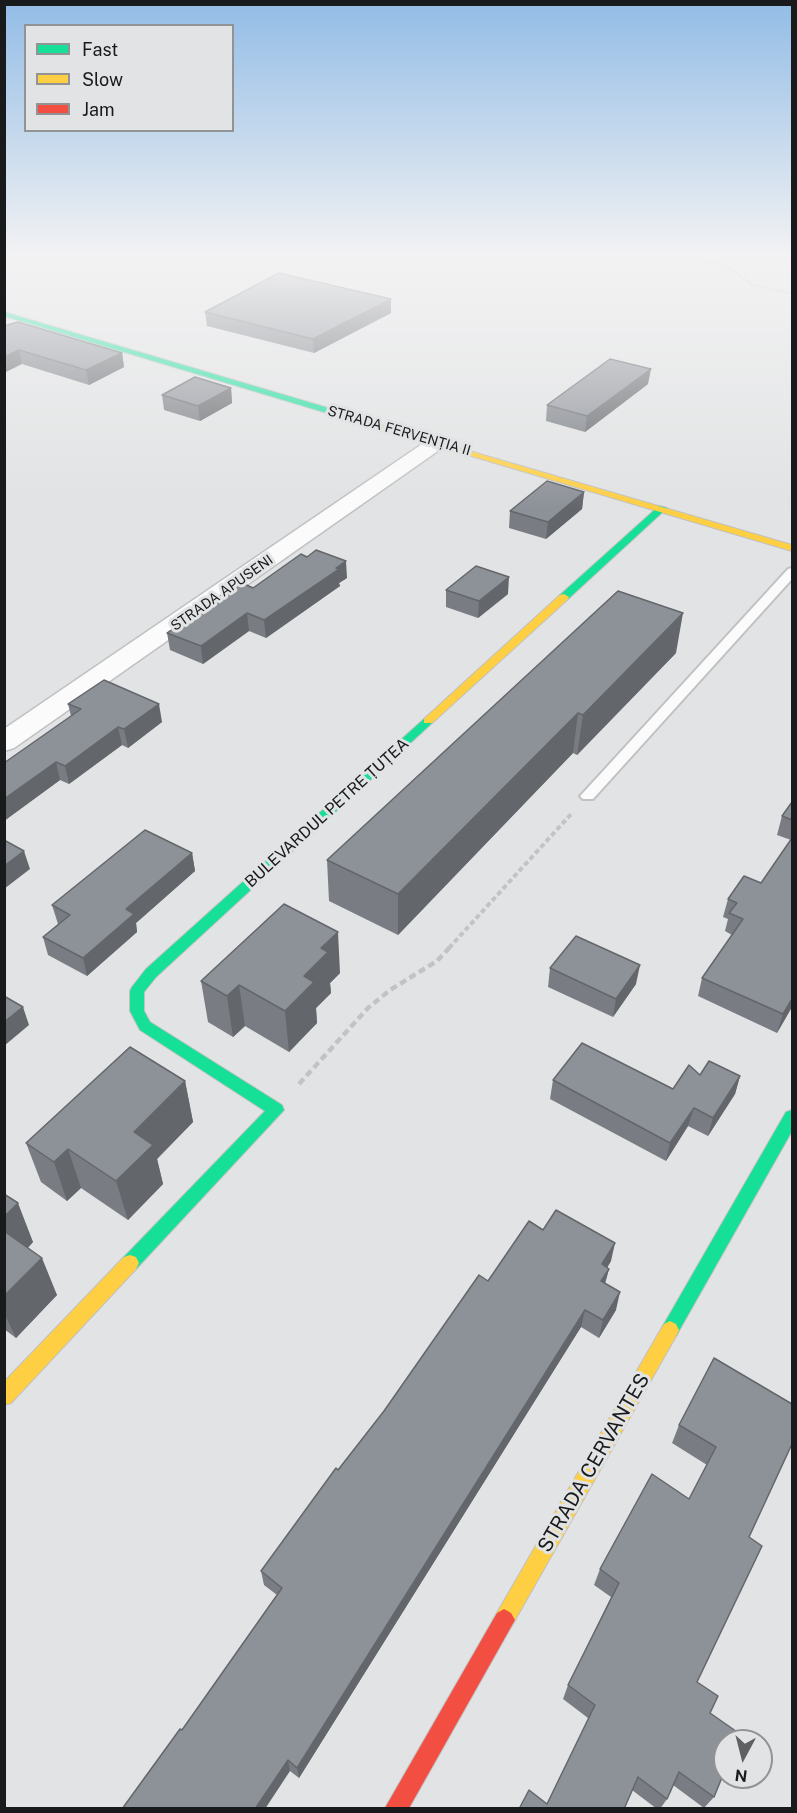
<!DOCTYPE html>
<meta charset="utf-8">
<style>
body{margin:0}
#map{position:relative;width:797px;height:1813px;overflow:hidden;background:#e2e3e4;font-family:"Public Sans",sans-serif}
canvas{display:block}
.frame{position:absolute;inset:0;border:6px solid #191a1b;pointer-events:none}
.legend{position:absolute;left:24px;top:24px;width:210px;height:108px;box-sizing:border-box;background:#e1e3e5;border:2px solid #919394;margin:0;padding:8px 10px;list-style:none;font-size:18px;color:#191a1b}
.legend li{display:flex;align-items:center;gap:12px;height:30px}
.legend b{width:30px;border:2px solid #919394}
.north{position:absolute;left:713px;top:1729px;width:60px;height:60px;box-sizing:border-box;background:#e1e3e5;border:2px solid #919394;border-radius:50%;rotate:187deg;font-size:16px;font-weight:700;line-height:24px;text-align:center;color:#191a1b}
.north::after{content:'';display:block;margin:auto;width:21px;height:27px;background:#5f6061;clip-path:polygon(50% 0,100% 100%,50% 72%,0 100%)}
</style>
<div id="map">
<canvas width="797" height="1813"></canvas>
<div class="frame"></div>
<ul class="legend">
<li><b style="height:8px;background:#16e098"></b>Fast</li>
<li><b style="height:8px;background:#ffcf43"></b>Slow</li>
<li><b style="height:8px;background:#f24e42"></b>Jam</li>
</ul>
<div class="north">N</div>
</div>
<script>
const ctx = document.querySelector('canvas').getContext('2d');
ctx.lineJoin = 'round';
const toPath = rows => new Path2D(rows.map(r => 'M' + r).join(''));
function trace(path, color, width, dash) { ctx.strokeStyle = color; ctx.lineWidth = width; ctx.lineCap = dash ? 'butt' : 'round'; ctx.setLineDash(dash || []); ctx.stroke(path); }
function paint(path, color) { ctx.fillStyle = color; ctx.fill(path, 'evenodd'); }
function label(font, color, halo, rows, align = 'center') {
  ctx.font = font + ' "Public Sans",sans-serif'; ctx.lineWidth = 6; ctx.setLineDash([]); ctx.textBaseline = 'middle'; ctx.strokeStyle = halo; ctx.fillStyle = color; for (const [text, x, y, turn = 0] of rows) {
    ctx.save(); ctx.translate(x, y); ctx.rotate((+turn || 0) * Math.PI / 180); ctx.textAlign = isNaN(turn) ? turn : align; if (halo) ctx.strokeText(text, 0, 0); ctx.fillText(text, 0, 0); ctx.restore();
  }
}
const pathFar2 = toPath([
 [681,254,726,266,753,285,792,294]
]);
const pathFar1 = toPath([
 [449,948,573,812]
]);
const path = toPath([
 [299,1084,368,1008,390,990,437,961,450,947]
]);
const lane = toPath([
 [792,568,792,579,593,799,583,799,580,796,583,793,788,569,792,568]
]);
const street = toPath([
 [438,436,445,438,448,442,445,446,14,748,4,751,4,729,431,438,438,436]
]);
const fast = toPath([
 [4,312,376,422,377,424,370,426,4,316,4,312],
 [659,506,667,508,568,599,560,599,560,595,659,506],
 [428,718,432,719,432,723,156,977,144,992,144,1011,150,1022,282,1105,284,1110,136,1269,130,1271,124,1269,121,1263,124,1257,265,1111,140,1030,130,1011,130,991,132,987,146,969,424,719,428,718],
 [792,1110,792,1131,676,1336,670,1339,664,1336,661,1330,664,1324,786,1112,792,1110]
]);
const slow = toPath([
 [370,422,792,545,792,551,370,426,370,422],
 [564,594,569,597,568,599,432,723,424,723,424,719,560,595,564,594],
 [130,1255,136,1257,139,1263,136,1269,11,1403,4,1405,4,1382,124,1257,130,1255],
 [670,1321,676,1324,679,1330,676,1336,511,1627,504,1631,497,1627,493,1620,497,1613,664,1324,670,1321]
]);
const jam = toPath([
 [504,1609,511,1613,515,1620,511,1627,409,1808,385,1808,497,1613,504,1609]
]);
const wall = toPath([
 [391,299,391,313,314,353,207,326,205,312],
 [4,326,122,353,124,367,89,385,22,364],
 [648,384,585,432,546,421,547,405],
 [231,388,232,403,200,421,164,410,162,395],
 [584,492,582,509,546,539,509,528,510,511],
 [347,578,339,583,340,586,266,638,249,631,203,664,170,650,167,633,253,588],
 [446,590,508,594,478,618,446,607],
 [676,653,577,755,573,753,398,935,329,901,327,860],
 [68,704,162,722,128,748,122,745,69,784,60,780,4,821,71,716],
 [792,802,792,1007,777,1033,698,996,702,978,732,935,725,931,728,919,723,917,728,899,761,883,791,840,777,835,782,816],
 [192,853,195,871,136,923,137,932,87,976,48,955,43,937,58,924,52,905],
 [550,968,636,984,613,1017,548,987],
 [340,973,330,983,331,993,316,1008,317,1023,289,1052,245,1026,233,1037,208,1022,201,981],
 [700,1075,740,1076,735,1094,708,1136,688,1126,666,1161,550,1099,553,1080,673,1089],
 [185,1081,193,1122,157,1159,163,1184,128,1220,81,1188,67,1201,41,1182,26,1143],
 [4,1194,33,1242,28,1248,57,1295,16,1338,4,1329],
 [543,1230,611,1261,607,1268,609,1269,605,1284,616,1310,599,1338,581,1327,299,1778,290,1771,182,1730,277,1595,264,1585,261,1571,338,1470,488,1281],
 [714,1358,749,1537,697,1682,710,1713,714,1797,704,1808,673,1785,667,1799,660,1809,657,1809,632,1790,588,1718,563,1699,568,1685,611,1597,594,1585,600,1569,689,1499,707,1465,672,1443,679,1425]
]);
const shadedWall = toPath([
 [391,299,391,313,314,353,313,339],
 [19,350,22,364,4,373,4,357],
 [122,353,124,367,89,385,86,370],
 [651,369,648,384,585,432,587,416],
 [231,388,232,403,200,421,198,406],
 [584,492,582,509,546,539,548,522],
 [346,561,347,578,339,583,340,586,266,638,264,620],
 [509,577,508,594,478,618,479,601],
 [247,613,249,631,203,664,201,646],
 [683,613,676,653,577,755,583,715],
 [159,704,162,722,128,748,124,729],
 [578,713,573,753,398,935,398,894],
 [118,727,122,745,69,784,65,766],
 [56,762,60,780,4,821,4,799],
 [24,851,30,869,4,889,4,866],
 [192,853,195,871,136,923,137,932,87,976,83,958,126,909],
 [338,932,340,973,330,983,331,993,316,1008,317,1023,289,1052,285,1011,304,976,321,948],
 [640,965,636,984,613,1017,616,999],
 [239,985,245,1026,233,1037,227,996],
 [792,999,792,1007,777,1033,783,1014],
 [23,1007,29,1025,4,1046,4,1022],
 [740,1076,735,1094,708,1136,713,1118],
 [185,1081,193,1122,157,1159,163,1184,128,1220,116,1181,134,1132],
 [694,1108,688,1126,666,1161,670,1143],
 [68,1149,81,1188,67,1201,54,1162],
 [18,1203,33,1242,12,1264,4,1245,4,1217],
 [615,1243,611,1261,598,1282,602,1264],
 [42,1258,57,1295,16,1338,4,1313,4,1296],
 [609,1269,604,1286,601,1281],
 [620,1292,616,1310,599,1338,603,1320],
 [585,1310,581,1327,299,1778,297,1768],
 [288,1760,290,1771,265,1809,255,1809]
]);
const building = toPath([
 [279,273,391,299,313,339,205,312,279,273],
 [18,322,122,353,86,370,19,350,4,357,4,326,18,322],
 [610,359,651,369,587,416,547,405,610,359],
 [195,377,231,388,198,406,162,395,195,377],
 [547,481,584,492,548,522,510,511,547,481],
 [316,550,346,561,336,568,339,569,264,620,247,613,201,646,167,633,240,582,253,588,301,554,307,557,316,550],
 [476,566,509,577,479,601,446,590,476,566],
 [618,591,683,613,583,715,578,713,398,894,327,860,618,591],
 [104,680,159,704,124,729,118,727,65,766,56,762,4,799,4,763,81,709,68,704,104,680],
 [792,802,792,820,782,816,792,802],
 [145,830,192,853,126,909,134,914,83,958,43,937,70,915,52,905,145,830],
 [792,838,792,999,783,1014,702,978,743,919,729,913,737,903,728,899,744,876,761,883,792,838],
 [4,840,24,851,4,866,4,840],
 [284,904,338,932,321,948,328,952,304,976,314,982,285,1011,239,985,227,996,201,981,284,904],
 [576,936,640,965,616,999,550,968,576,936],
 [4,996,23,1007,4,1022,4,996],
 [582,1043,673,1089,689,1065,700,1075,709,1061,740,1076,713,1118,694,1108,670,1143,553,1080,582,1043],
 [130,1047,185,1081,134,1132,153,1145,116,1181,68,1149,54,1162,26,1143,130,1047],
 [4,1194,18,1203,4,1217,4,1194],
 [556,1210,615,1243,602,1264,609,1269,601,1281,620,1292,603,1320,585,1310,297,1768,288,1760,255,1809,122,1809,180,1729,182,1730,282,1588,261,1571,336,1468,338,1470,384,1411,479,1275,488,1281,529,1221,543,1230,556,1210],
 [4,1231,42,1258,4,1296,4,1231],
 [714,1358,792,1404,792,1444,749,1537,762,1546,697,1682,718,1696,710,1713,740,1734,737,1741,725,1741,725,1770,714,1797,679,1772,667,1799,638,1777,624,1809,519,1809,529,1790,547,1804,595,1705,568,1685,619,1583,600,1569,652,1474,689,1499,716,1447,679,1425,714,1358]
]);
const farStreetnames = [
 ["STRADA FERVENȚIA II",399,431,16],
 ["STRADA APUSENI",222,593,-35]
];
const streetNames = [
 ["BULEVARDUL PETRE ȚUȚEA",327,813,-42]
];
const nearStreetnames = [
 ["STRADA CERVANTES",594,1463,-60]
];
trace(lane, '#c0c1c2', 4);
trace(street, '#c0c1c2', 3);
trace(fast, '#c0c1c2', 2);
trace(slow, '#c0c1c2', 2);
trace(jam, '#c0c1c2', 2);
trace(pathFar2, '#c3c3c4', 2, [3, 1.5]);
trace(pathFar1, '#c3c3c4', 4, [5, 3]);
trace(path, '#c3c3c4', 4.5, [7, 4]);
paint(lane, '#fbfbfb');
paint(street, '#fbfbfb');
paint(fast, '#16e098');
paint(slow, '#ffcf43');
paint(jam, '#f24e42');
paint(wall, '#797d83');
paint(shadedWall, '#63666a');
paint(building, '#8d9198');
trace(building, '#63666a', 1.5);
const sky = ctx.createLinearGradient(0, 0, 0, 508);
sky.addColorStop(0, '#92bce6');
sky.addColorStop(0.5, '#f2f2f3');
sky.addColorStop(1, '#f2f2f300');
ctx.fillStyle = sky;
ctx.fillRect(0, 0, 797, 508);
label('14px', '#191a1b', '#e1e3e5', farStreetnames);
label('16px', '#191a1b', '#e1e3e5', streetNames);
label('20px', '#191a1b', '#e1e3e5', nearStreetnames);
</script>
